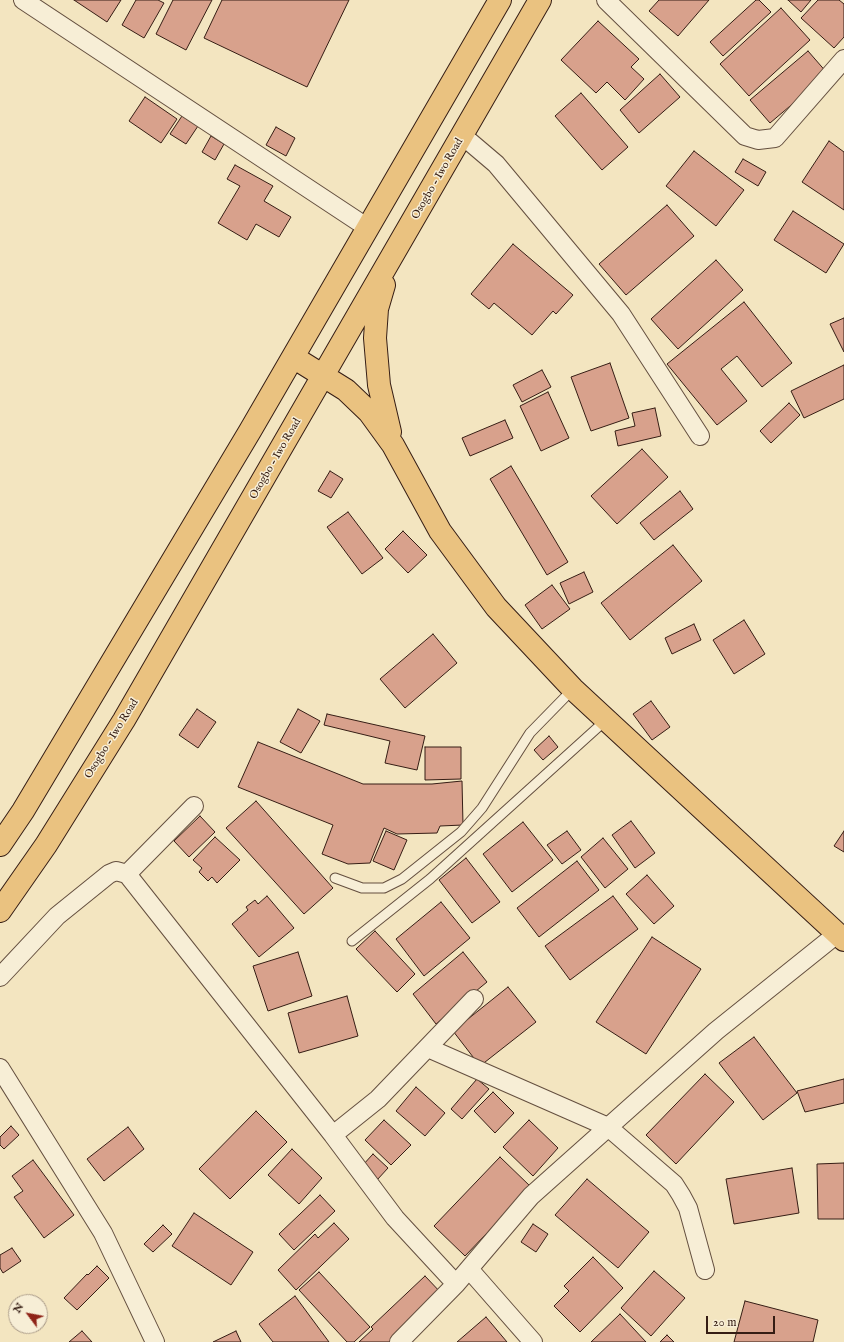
<!DOCTYPE html>
<style>
body{margin:0}
#map{position:relative;width:844px;height:1342px;overflow:hidden;background:#f3e5c0;font-family:"IM FELL English",serif}
canvas{display:block}
.north{position:absolute;left:8px;top:1294px;width:40px;height:40px;box-sizing:border-box;background:#f7eed6;border:1px solid #a99a88;border-radius:50%;rotate:302deg;font-size:11px;font-weight:700;line-height:16px;text-align:center;color:#351d14}
.north::after{content:'';display:block;margin:auto;width:14px;height:18px;background:#8f2418;clip-path:polygon(50% 0,100% 100%,50% 72%,0 100%)}
.scale{position:absolute;left:706px;top:1316px;width:69px;height:18px;box-sizing:border-box;border:2px solid #351d14;border-top:0;padding-left:5px;font-size:12px;line-height:14px;white-space:nowrap;color:#351d14;-webkit-text-stroke:3px #f7eed6;paint-order:stroke}
</style>
<div id="map">
<canvas width="844" height="1342"></canvas>
<div class="north">N</div>
<div class="scale">20 m</div>
</div>
<script>
const ctx = document.querySelector('canvas').getContext('2d');
ctx.lineJoin = 'round';
function paint(path, color) { ctx.fillStyle = color; ctx.fill(path, 'evenodd'); }
const toPath = rows => new Path2D(rows.map(r => 'M' + r).join(''));
function trace(path, color, width, dash) { ctx.strokeStyle = color; ctx.lineWidth = width; ctx.lineCap = dash ? 'butt' : 'round'; ctx.setLineDash(dash || []); ctx.stroke(path); }
function label(font, color, halo, rows, align = 'center') {
  ctx.font = font + ' "IM FELL English",serif'; ctx.lineWidth = 3; ctx.setLineDash([]); ctx.textBaseline = 'middle'; ctx.strokeStyle = halo; ctx.fillStyle = color; for (const [text, x, y, turn = 0] of rows) {
    ctx.save(); ctx.translate(x, y); ctx.rotate((+turn || 0) * Math.PI / 180); ctx.textAlign = isNaN(turn) ? turn : align; if (halo) ctx.strokeText(text, 0, 0); ctx.fillText(text, 0, 0); ctx.restore();
  }
}
const building = toPath([
 [74,0,121,0,107,22,74,0],
 [136,0,158,0,164,3,144,38,122,25,136,0],
 [173,0,212,0,186,50,156,34,173,0],
 [222,0,349,0,307,87,204,38,222,0],
 [659,0,709,0,678,36,649,11,659,0],
 [756,0,759,0,771,12,723,56,710,42,756,0],
 [788,0,811,0,801,12,788,0],
 [818,0,839,0,844,4,844,37,834,48,801,18,818,0],
 [781,8,810,40,749,96,720,64,781,8],
 [598,21,639,59,631,67,644,79,625,100,607,82,596,93,561,60,598,21],
 [808,51,828,74,770,123,750,100,808,51],
 [660,74,680,97,639,133,620,110,660,74],
 [581,93,628,147,602,170,555,116,581,93],
 [145,97,177,119,161,143,129,121,145,97],
 [182,116,198,126,186,144,170,134,182,116],
 [276,127,295,138,286,156,266,145,276,127],
 [211,136,224,144,215,160,202,152,211,136],
 [829,141,844,152,844,210,802,182,829,141],
 [694,151,744,190,716,226,666,186,694,151],
 [743,159,766,172,758,186,735,172,743,159],
 [235,165,273,186,264,201,291,217,279,237,256,224,247,240,218,223,240,186,227,179,235,165],
 [667,205,694,236,626,295,599,264,667,205],
 [793,211,844,244,826,273,774,240,793,211],
 [513,244,573,295,556,314,553,311,532,335,494,303,489,309,471,294,513,244],
 [716,260,743,290,678,349,651,319,716,260],
 [744,302,792,363,762,387,737,356,721,369,747,401,717,425,667,364,744,302],
 [844,318,844,352,830,324,844,318],
 [610,363,629,418,591,431,571,377,610,363],
 [844,365,844,399,804,418,791,391,844,365],
 [542,370,551,387,522,402,513,385,542,370],
 [548,392,569,438,541,451,520,406,548,392],
 [789,403,800,415,771,443,760,431,789,403],
 [655,408,661,436,618,446,615,431,635,426,632,413,655,408],
 [505,420,513,438,470,456,462,438,505,420],
 [642,449,668,477,617,524,591,496,642,449],
 [511,466,568,562,547,575,490,479,511,466],
 [330,471,343,479,331,498,318,491,330,471],
 [680,491,693,509,654,540,640,523,680,491],
 [348,512,383,558,362,574,327,527,348,512],
 [403,531,427,555,408,573,385,549,403,531],
 [673,545,702,581,630,640,601,603,673,545],
 [584,572,593,592,569,604,560,583,584,572],
 [552,585,570,609,542,629,525,605,552,585],
 [744,620,765,654,734,674,713,640,744,620],
 [694,624,701,640,672,654,665,638,694,624],
 [433,634,457,663,405,708,380,679,433,634],
 [651,701,670,727,652,740,633,714,651,701],
 [197,709,216,722,198,748,179,735,197,709],
 [298,709,320,721,301,753,280,742,298,709],
 [327,714,425,736,417,770,385,763,390,741,324,725,327,714],
 [549,736,558,747,543,760,534,750,549,736],
 [258,742,363,784,432,784,462,781,463,825,440,826,437,833,397,834,384,828,370,863,348,864,322,854,333,825,238,787,258,742],
 [425,747,461,747,461,779,425,780,425,747],
 [256,801,333,888,304,914,226,828,256,801],
 [200,816,215,832,189,857,174,841,200,816],
 [631,821,655,853,635,868,612,835,631,821],
 [523,822,553,860,512,892,483,854,523,822],
 [386,831,407,840,394,870,373,861,386,831],
 [567,831,581,850,562,864,547,845,567,831],
 [844,831,844,852,834,846,844,831],
 [215,837,240,860,217,883,212,877,208,881,199,872,202,868,193,860,215,837],
 [603,838,628,869,605,888,581,857,603,838],
 [466,858,500,902,472,923,439,880,466,858],
 [577,861,599,890,539,937,517,908,577,861],
 [647,875,674,906,654,924,626,894,647,875],
 [267,896,294,928,259,957,232,924,248,910,246,907,255,900,258,904,267,896],
 [613,896,638,929,570,980,545,946,613,896],
 [441,902,470,938,424,976,396,939,441,902],
 [375,931,415,974,397,992,356,949,375,931],
 [652,937,701,969,646,1054,596,1022,652,937],
 [298,952,312,996,268,1011,253,966,298,952],
 [463,952,487,982,436,1024,413,994,463,952],
 [508,987,536,1022,480,1066,453,1031,508,987],
 [347,996,358,1036,299,1053,288,1013,347,996],
 [754,1037,797,1093,763,1120,719,1063,754,1037],
 [705,1074,734,1102,676,1164,646,1135,705,1074],
 [477,1079,489,1089,462,1119,451,1109,477,1079],
 [844,1079,844,1103,805,1112,797,1091,844,1079],
 [416,1087,445,1113,425,1136,396,1111,416,1087],
 [493,1092,514,1113,495,1133,474,1111,493,1092],
 [256,1111,287,1142,230,1199,199,1169,256,1111],
 [384,1120,411,1145,391,1165,365,1140,384,1120],
 [529,1120,558,1148,533,1176,503,1147,529,1120],
 [11,1126,19,1135,4,1149,0,1145,0,1137,11,1126],
 [128,1127,144,1149,104,1181,87,1159,128,1127],
 [292,1149,322,1178,299,1204,268,1175,292,1149],
 [373,1154,388,1168,377,1180,362,1166,373,1154],
 [500,1157,531,1187,465,1256,434,1226,500,1157],
 [33,1160,74,1215,44,1238,14,1197,23,1191,12,1176,33,1160],
 [844,1163,844,1219,818,1219,817,1164,844,1163],
 [792,1168,799,1213,734,1224,726,1179,792,1168],
 [587,1179,649,1232,618,1268,555,1215,587,1179],
 [320,1195,335,1211,294,1250,279,1234,320,1195],
 [194,1213,253,1252,231,1285,172,1246,194,1213],
 [334,1223,349,1239,296,1290,278,1270,315,1234,318,1238,334,1223],
 [533,1224,548,1234,536,1252,521,1242,533,1224],
 [163,1225,172,1234,153,1252,144,1244,163,1225],
 [12,1248,21,1261,3,1273,0,1268,0,1255,12,1248],
 [593,1257,623,1288,580,1332,554,1306,569,1291,564,1286,593,1257],
 [97,1266,109,1278,77,1310,64,1298,87,1274,88,1275,97,1266],
 [654,1271,685,1298,651,1336,621,1308,654,1271],
 [319,1272,370,1327,354,1342,347,1342,299,1290,319,1272],
 [425,1276,443,1295,394,1342,359,1342,373,1329,371,1327,425,1276],
 [295,1296,329,1342,273,1342,259,1324,295,1296],
 [745,1301,818,1320,813,1342,734,1342,745,1301],
 [620,1314,646,1342,591,1342,620,1314],
 [486,1317,507,1342,457,1342,486,1317],
 [82,1331,92,1342,69,1342,82,1331],
 [236,1331,241,1342,213,1342,236,1331],
 [667,1335,674,1342,660,1342,667,1335]
]);
const lane = toPath([
 [335,878,362,888,384,888,402,879,461,832,482,808,530,733,573,689],
 [352,941,430,879,606,720]
]);
const street = toPath([
 [23,0,368,228],
 [606,0,745,136,758,140,775,138,844,59],
 [463,136,496,164,621,314,700,436],
 [127,874,194,806],
 [0,977,57,916,109,874,116,871,127,874,333,1135,395,1218,456,1284],
 [428,1048,608,1127,674,1184,681,1195,688,1208,705,1270],
 [0,1068,103,1233,155,1342],
 [333,1135,378,1099,474,999],
 [469,1269,533,1342],
 [399,1342,456,1284,531,1196,716,1031,837,934]
]);
const primary = toPath([
 [384,285,377,309,375,338,379,385,390,432],
 [293,357,346,390,369,412,393,445,440,531,496,607,573,689,844,940],
 [0,845,23,811,250,431,500,0],
 [0,911,46,845,124,720,540,0]
]);
const streetNames = [
 ["Osogbo - Iwo Road",438,179,-60],
 ["Osogbo - Iwo Road",276,459,-60],
 ["Osogbo - Iwo Road",112,739,-58]
];
paint(building, '#d8a18c');
trace(building, '#351d14', 1);
trace(lane, '#644f3f', 11);
trace(street, '#644f3f', 20);
trace(primary, '#351d14', 24);
trace(lane, '#f7eed6', 9);
trace(street, '#f7eed6', 18);
trace(primary, '#eac280', 22);
label('11px', '#351d14', '#f7eed6', streetNames);
</script>
